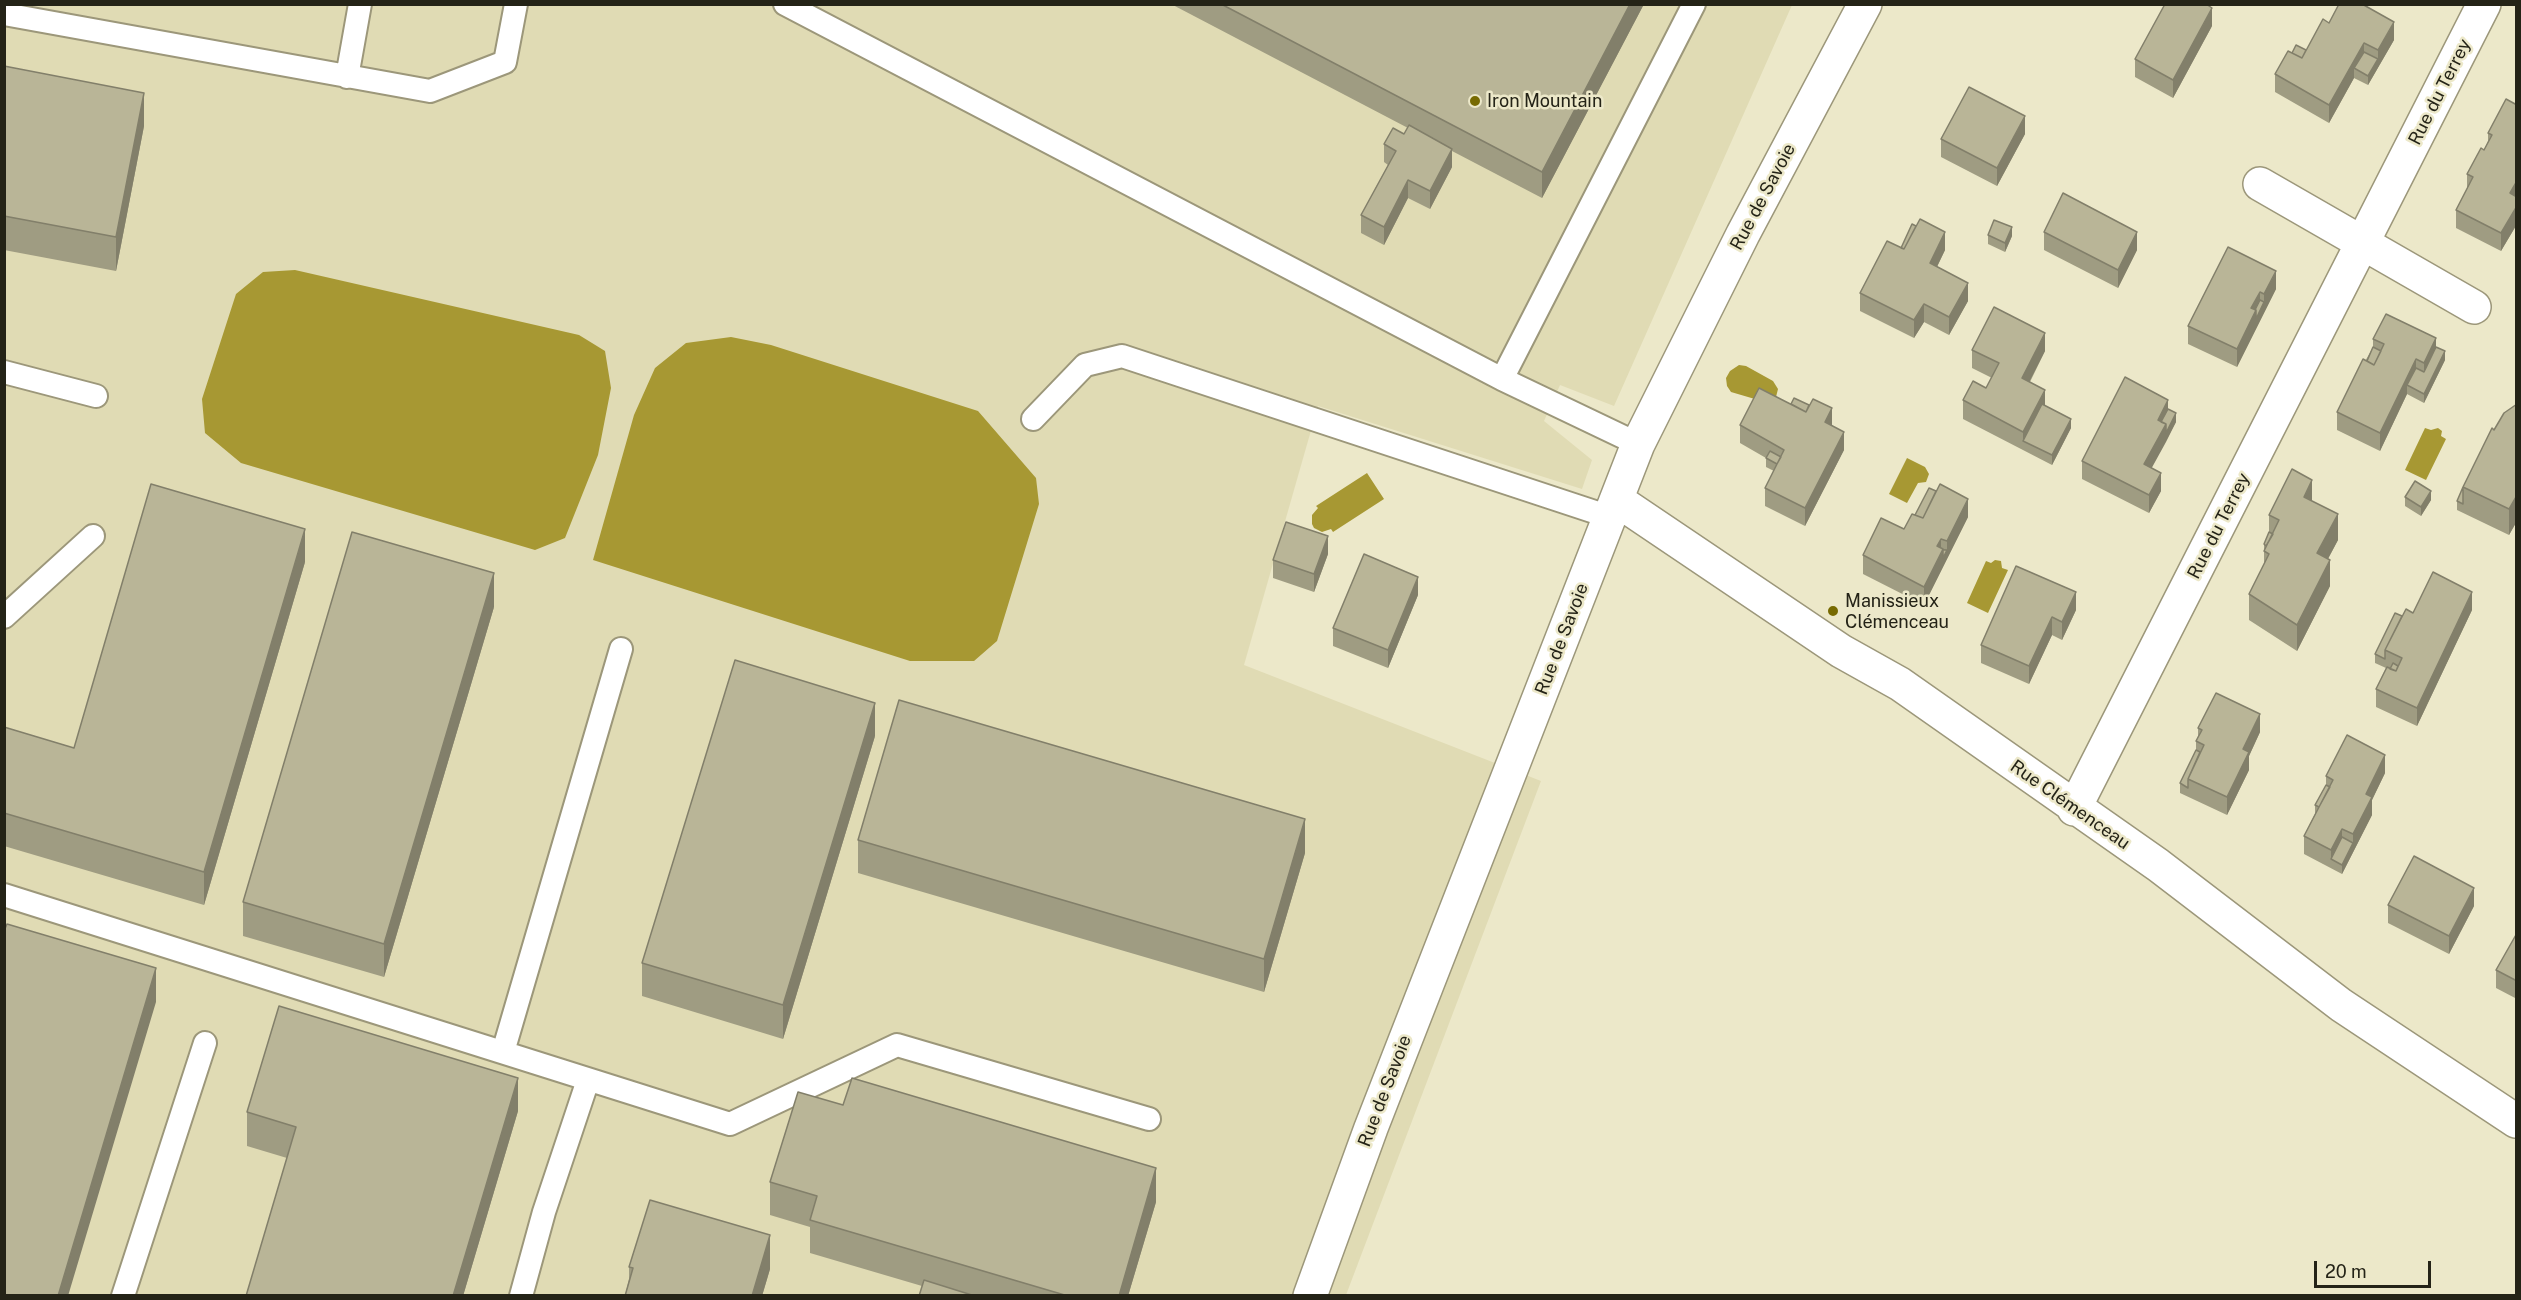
<!DOCTYPE html>
<meta charset="utf-8">
<style>
body{margin:0}
#map{position:relative;width:2521px;height:1300px;overflow:hidden;background:#ece8c9;font-family:"Public Sans",sans-serif}
canvas{display:block}
.frame{position:absolute;inset:0;border:6px solid #242317;pointer-events:none}
.scale{position:absolute;left:2314px;top:1261px;width:117px;height:27px;box-sizing:border-box;border:3px solid #242317;border-top:0;padding-left:8px;font-size:18px;line-height:21px;white-space:nowrap;color:#242317;-webkit-text-stroke:4px #ece8c9;paint-order:stroke}
</style>
<div id="map">
<canvas width="2521" height="1300"></canvas>
<div class="frame"></div>
<div class="scale">20 m</div>
</div>
<script>
const ctx = document.querySelector('canvas').getContext('2d');
ctx.lineJoin = 'round';
function paint(path, color) { ctx.fillStyle = color; ctx.fill(path, 'evenodd'); }
const toPath = rows => new Path2D(rows.map(r => 'M' + r).join(''));
function trace(path, color, width, dash) { ctx.strokeStyle = color; ctx.lineWidth = width; ctx.lineCap = dash ? 'butt' : 'round'; ctx.setLineDash(dash || []); ctx.stroke(path); }
function label(font, color, halo, rows, align = 'center') {
  ctx.font = font + ' "Public Sans",sans-serif'; ctx.lineWidth = 5; ctx.setLineDash([]); ctx.textBaseline = 'middle'; ctx.strokeStyle = halo; ctx.fillStyle = color; for (const [text, x, y, turn = 0] of rows) {
    ctx.save(); ctx.translate(x, y); ctx.rotate((+turn || 0) * Math.PI / 180); ctx.textAlign = isNaN(turn) ? turn : align; if (halo) ctx.strokeText(text, 0, 0); ctx.fillText(text, 0, 0); ctx.restore();
  }
}
const built = toPath([
 [5,5,1792,5,1614,406,1560,385,1544,421,1592,460,1582,489,1318,406,1244,665,1541,781,1346,1295,5,1295]
]);
const water = toPath([
 [295,270,579,335,605,351,611,388,598,455,565,538,535,550,241,463,205,433,202,399,236,294,263,272],
 [731,337,771,345,978,411,1036,478,1039,504,997,641,974,661,910,661,593,560,634,415,655,368,686,343],
 [1739,365,1746,366,1773,381,1778,389,1776,397,1765,402,1731,392,1727,386,1726,378,1730,371],
 [2425,428,2431,430,2438,428,2442,431,2441,436,2446,439,2426,480,2405,470],
 [1907,458,1925,467,1929,474,1926,482,1918,483,1907,503,1889,494],
 [1367,473,1384,499,1333,532,1331,529,1322,532,1314,528,1312,524,1312,515,1318,508,1316,506],
 [1995,560,2001,561,2002,568,2008,570,1988,613,1967,603,1986,561,1991,563]
]);
const service = toPath([
 [785,4,1502,379,1638,444],
 [4,14,430,91,505,62,516,4],
 [347,77,360,4],
 [4,372,96,396],
 [1502,379,1694,4],
 [1033,419,1085,365,1122,356,1610,517],
 [4,617,93,536],
 [4,895,730,1124,897,1045,1149,1119],
 [503,1052,621,649],
 [123,1296,205,1043],
 [521,1296,544,1212,588,1080]
]);
const minor = toPath([
 [2260,184,2474,307],
 [1617,500,1841,651,1900,684,2158,865,2341,1005,2516,1121],
 [2074,809,2484,4],
 [1310,1296,1371,1128,1638,444,1743,234,1865,4]
]);
const wall = toPath([
 [1171,4,1644,4,1542,198,1452,151,1452,167,1430,209,1408,198,1384,245,1361,233,1361,215,1388,165,1384,162,1384,144,1404,134,1408,128],
 [2329,23,2394,40,2368,85,2354,78,2329,123,2275,92,2275,74,2292,53,2306,50],
 [2212,26,2173,98,2135,77,2135,59],
 [4,66,144,126,116,271,4,250],
 [2517,105,2517,224,2501,251,2456,228,2456,210,2467,189,2467,174,2484,150,2488,141,2488,133],
 [2025,134,1997,186,1941,157,1941,139],
 [2044,232,2137,250,2118,288,2044,250],
 [1988,235,2012,236,2005,252,1988,244],
 [2228,247,2276,289,2237,367,2188,344,2188,326],
 [1901,248,1945,250,1937,267,1968,301,1949,335,1924,322,1914,338,1860,311,1860,293],
 [2373,339,2436,347,2445,360,2424,403,2407,394,2380,451,2337,430,2337,412,2373,347],
 [1972,350,2045,351,2030,382,2045,406,2071,428,2052,465,1963,419,1963,400,1986,388,1992,378,1972,368],
 [2517,404,2517,521,2509,535,2457,510,2457,501,2494,430],
 [2168,409,2176,422,2151,468,2161,491,2149,513,2082,479,2082,461],
 [1740,425,1832,425,1844,450,1805,526,1765,506,1765,488,1774,471,1766,467,1766,458,1740,443],
 [2405,497,2431,500,2421,516,2405,506],
 [2312,501,2338,540,2328,559,2330,586,2297,651,2249,620,2249,594,2264,564,2264,544,2269,532,2269,515],
 [1915,515,1968,517,1924,605,1863,574,1863,555,1904,529],
 [1328,554,1314,592,1273,578,1273,560],
 [305,562,204,905,4,846,4,727,74,748],
 [2016,566,2076,610,2062,640,2052,635,2029,684,1981,663,1981,645],
 [1418,595,1388,668,1333,646,1333,628],
 [494,607,384,977,243,936,243,902],
 [2472,610,2417,726,2376,707,2376,689,2386,668,2375,663,2375,654,2402,616,2413,613],
 [2198,728,2260,732,2249,756,2249,770,2227,815,2180,793,2180,783,2196,750,2196,741,2198,736],
 [875,736,783,1039,642,996,642,963],
 [2385,773,2372,800,2372,815,2342,874,2304,854,2304,836,2315,814,2315,805,2326,785,2326,776],
 [858,840,1305,853,1264,992,858,873],
 [2388,905,2474,906,2449,954,2388,923],
 [2517,933,2517,999,2496,988,2496,970],
 [518,1111,463,1296,246,1296,287,1158,247,1146,247,1112],
 [770,1182,1156,1202,1128,1296,919,1296,922,1286,810,1253,810,1227,770,1215],
 [629,1267,770,1269,762,1296,625,1296,629,1279]
]);
const shadedWall = toPath([
 [1630,4,1644,4,1542,198,1542,172],
 [2212,8,2212,26,2173,98,2173,80],
 [2394,22,2394,40,2368,85,2368,76,2378,59,2378,50],
 [2364,43,2364,61,2354,68,2354,78,2329,123,2329,105],
 [144,93,144,126,116,271,116,237],
 [2025,116,2025,134,1997,186,1997,168],
 [1452,149,1452,167,1430,209,1430,191],
 [1408,180,1408,198,1384,245,1384,227],
 [2517,181,2517,199,2510,193],
 [2517,206,2517,224,2501,251,2501,233],
 [2012,227,2012,236,2005,252,2005,243],
 [1945,232,1945,250,1930,281,1930,263],
 [2137,232,2137,250,2118,288,2118,270],
 [2276,271,2276,289,2237,367,2237,349,2251,308,2260,292,2260,310,2264,302,2264,294],
 [1968,283,1968,301,1949,335,1949,317],
 [1924,304,1924,322,1914,338,1914,320],
 [2045,333,2045,351,2022,396,2022,378],
 [2436,338,2436,356,2424,381,2424,363],
 [2445,351,2445,360,2424,403,2424,394],
 [2416,359,2416,377,2407,385,2407,394,2380,451,2380,433],
 [2045,390,2045,408,2023,441,2023,432],
 [2168,400,2168,418,2161,430,2158,420],
 [1832,408,1832,426,1825,422],
 [2176,413,2176,422,2166,442,2166,433],
 [2071,419,2071,428,2052,465,2052,455],
 [2166,424,2166,442,2144,482,2144,464],
 [1844,432,1844,450,1805,526,1805,508],
 [2161,473,2161,491,2149,513,2149,495],
 [2312,480,2312,506,2304,497],
 [2431,491,2431,500,2421,516,2421,507],
 [2517,495,2517,521,2509,535,2509,509],
 [1968,499,1968,517,1924,605,1924,587,1937,546,1941,539,1941,554,1943,549,1947,550,1947,541],
 [2338,514,2338,540,2317,579,2317,553],
 [305,529,305,562,204,905,204,872],
 [1328,536,1328,554,1314,592,1314,574],
 [2330,560,2330,586,2297,651,2297,625],
 [494,573,494,607,384,977,384,944],
 [1418,577,1418,595,1388,668,1388,650],
 [2076,592,2076,610,2062,640,2062,622],
 [2472,592,2472,610,2417,726,2417,708],
 [2052,617,2052,635,2029,684,2029,666],
 [875,703,875,736,783,1039,783,1005],
 [2260,714,2260,732,2249,756,2249,770,2227,815,2227,797,2243,749],
 [2385,755,2385,773,2372,800,2372,815,2342,874,2342,865,2353,843,2353,834,2366,794],
 [1305,819,1305,853,1264,992,1264,959],
 [2342,829,2342,847,2331,859,2331,850],
 [2474,888,2474,906,2449,954,2449,936],
 [156,968,156,1002,68,1296,58,1296],
 [518,1078,518,1111,463,1296,453,1296],
 [1156,1168,1156,1202,1128,1296,1119,1296],
 [770,1235,770,1269,762,1296,752,1296]
]);
const building = toPath([
 [1221,4,1630,4,1542,172,1221,4],
 [2165,4,2206,4,2212,8,2173,80,2135,59,2165,4],
 [2339,4,2362,4,2394,22,2378,50,2364,43,2329,105,2275,74,2288,51,2302,58,2323,19,2329,23,2339,4],
 [2296,45,2306,50,2302,58,2292,53,2296,45],
 [2364,52,2378,59,2368,76,2354,68,2364,52],
 [4,66,144,93,116,237,4,216,4,66],
 [1969,87,2025,116,1997,168,1941,139,1969,87],
 [2506,99,2517,105,2517,181,2510,193,2517,197,2517,206,2501,233,2456,210,2473,177,2467,174,2481,148,2484,150,2492,135,2488,133,2506,99],
 [1409,125,1452,149,1430,191,1408,180,1384,227,1361,215,1396,151,1384,144,1393,128,1404,134,1409,125],
 [2063,193,2137,232,2118,270,2044,232,2063,193],
 [1920,219,1945,232,1930,263,1968,283,1949,317,1924,304,1914,320,1860,293,1887,241,1904,249,1920,219],
 [1994,220,2012,227,2005,243,1988,235,1994,220],
 [1912,224,1916,226,1904,249,1901,248,1912,224],
 [2228,247,2276,271,2264,294,2260,292,2251,308,2256,310,2237,349,2188,326,2228,247],
 [2260,300,2264,302,2256,319,2256,310,2255,310,2260,300],
 [1994,307,2045,333,2022,378,2045,390,2023,432,1963,400,1973,381,1986,388,1999,363,1972,350,1994,307],
 [2386,314,2436,338,2424,363,2416,359,2380,433,2337,412,2363,359,2374,365,2384,344,2373,339,2386,314],
 [2373,347,2381,351,2374,365,2367,361,2373,347],
 [2436,347,2445,351,2424,394,2407,385,2416,368,2424,372,2436,347],
 [2125,377,2168,400,2158,420,2166,424,2144,464,2161,473,2149,495,2082,461,2125,377],
 [1759,388,1806,412,1813,399,1832,408,1825,422,1844,432,1805,508,1765,488,1784,450,1740,425,1759,388],
 [1794,398,1809,405,1806,412,1791,404,1794,398],
 [2042,404,2071,419,2052,455,2023,441,2042,404],
 [2517,404,2517,495,2509,509,2463,487,2492,428,2494,430,2504,413,2517,404],
 [2168,409,2176,413,2166,433,2166,424,2161,422,2168,409],
 [1770,451,1781,457,1777,464,1766,458,1770,451],
 [2292,469,2312,480,2304,497,2338,514,2317,553,2330,560,2297,625,2249,594,2269,554,2264,551,2279,520,2269,515,2292,469],
 [2415,481,2431,491,2421,507,2405,497,2415,481],
 [151,484,305,529,204,872,4,813,4,727,74,748,151,484],
 [1940,484,1968,499,1947,541,1941,539,1937,546,1943,549,1924,587,1863,555,1881,518,1904,529,1912,514,1923,518,1940,484],
 [2463,487,2463,504,2457,501,2463,487],
 [1929,488,1936,491,1923,518,1915,515,1929,488],
 [1286,522,1328,536,1314,574,1273,560,1286,522],
 [352,532,494,573,384,944,243,902,352,532],
 [2269,532,2273,534,2266,546,2264,544,2269,532],
 [1943,550,1947,550,1943,558,1943,550],
 [1364,554,1418,577,1388,650,1333,628,1364,554],
 [2016,566,2076,592,2062,622,2052,617,2029,666,1981,645,2016,566],
 [2433,572,2472,592,2417,708,2376,689,2387,667,2396,671,2402,658,2385,650,2406,609,2413,613,2433,572],
 [2395,613,2402,616,2385,650,2385,659,2375,654,2395,613],
 [735,660,875,703,783,1005,642,963,735,660],
 [2393,663,2398,666,2396,671,2390,669,2393,663],
 [2216,693,2260,714,2243,749,2249,752,2227,797,2188,779,2204,745,2196,741,2202,730,2198,728,2216,693],
 [899,700,1305,819,1264,959,858,840,899,700],
 [2347,735,2385,755,2366,794,2372,797,2353,834,2342,829,2331,850,2304,836,2333,780,2326,776,2347,735],
 [2196,750,2200,752,2188,779,2188,788,2180,783,2196,750],
 [2326,785,2330,787,2319,807,2315,805,2326,785],
 [2342,837,2353,843,2342,865,2331,859,2342,837],
 [2414,856,2474,888,2449,936,2388,905,2414,856],
 [7,924,156,968,58,1296,4,1296,4,931,7,924],
 [2517,933,2517,981,2496,970,2517,933],
 [279,1006,518,1078,453,1296,246,1296,296,1127,247,1112,279,1006],
 [852,1078,1156,1168,1119,1296,1068,1296,810,1220,817,1196,770,1182,798,1092,843,1105,852,1078],
 [650,1200,770,1235,752,1296,625,1296,633,1268,629,1267,650,1200],
 [924,1280,975,1296,919,1296,924,1280]
]);
const markers = [
 [1475,101,6,"#776a01"],
 [1833,611,6,"#776a01"]
];
const streetNames = [
 ["Rue du Terrey",2440,92,-63],
 ["Rue de Savoie",1763,197,-62],
 ["Rue du Terrey",2219,526,-63],
 ["Rue de Savoie",1562,639,-69],
 ["Rue Clémenceau",2070,805,35],
 ["Rue de Savoie",1385,1091,-69]
];
const poiNames = [
 ["Iron Mountain",1487,101],
 ["Manissieux",1845,601],
 ["Clémenceau",1845,622]
];
paint(built, '#e0dbb4');
paint(water, '#a79833');
trace(service, '#9c977a', 26);
trace(minor, '#9c977a', 36);
trace(service, '#fff', 22);
trace(minor, '#fff', 33);
paint(wall, '#9f9c82');
paint(shadedWall, '#827f6a');
paint(building, '#b9b597');
trace(building, '#827f6a', 1.5);
for (const [x, y, r, color] of markers) { const dot = new Path2D(); dot.arc(x, y, r, 0, 2 * Math.PI); ctx.fillStyle = color; ctx.fill(dot); trace(dot, '#ece8c9', 2); }
label('18px', '#242317', '#ece8c9', streetNames);
label('18px', '#242317', '#ece8c9', poiNames, 'left');
</script>
